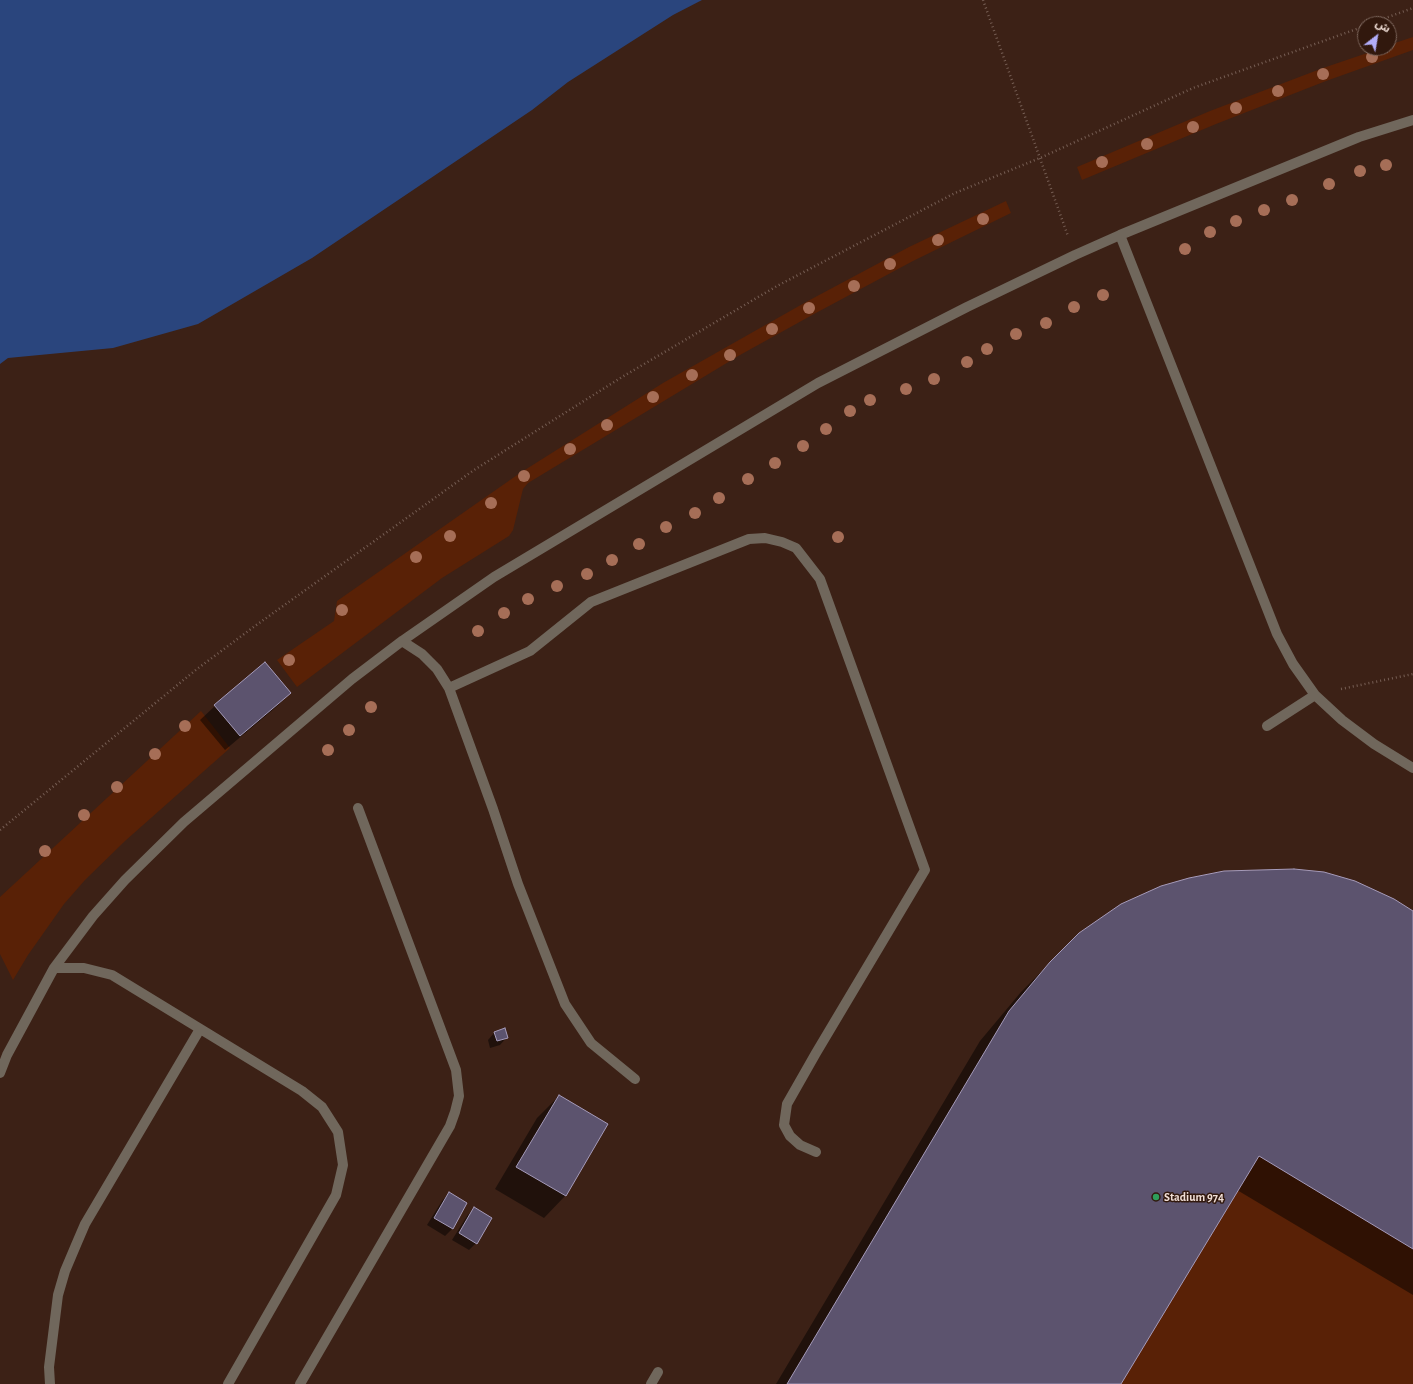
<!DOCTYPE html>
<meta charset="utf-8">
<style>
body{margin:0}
#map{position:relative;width:1413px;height:1384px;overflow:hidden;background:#3c2116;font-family:"Alegreya Sans","Noto Sans Arabic",sans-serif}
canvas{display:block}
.north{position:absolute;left:1357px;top:16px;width:40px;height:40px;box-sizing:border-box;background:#31180d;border:1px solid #7d675d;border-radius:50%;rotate:31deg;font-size:11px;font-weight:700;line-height:16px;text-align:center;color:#f0ded6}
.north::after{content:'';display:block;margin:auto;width:14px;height:18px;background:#b2adf9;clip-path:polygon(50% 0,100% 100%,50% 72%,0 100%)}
</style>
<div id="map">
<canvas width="1413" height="1384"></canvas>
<div class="north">ش</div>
</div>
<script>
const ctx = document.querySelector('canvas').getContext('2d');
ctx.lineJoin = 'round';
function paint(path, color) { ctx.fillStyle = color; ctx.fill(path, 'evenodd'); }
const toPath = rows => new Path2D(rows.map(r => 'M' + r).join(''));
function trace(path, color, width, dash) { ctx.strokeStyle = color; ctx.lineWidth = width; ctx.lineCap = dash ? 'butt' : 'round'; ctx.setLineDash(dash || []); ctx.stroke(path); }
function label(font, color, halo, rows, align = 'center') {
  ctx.font = font + ' "Alegreya Sans",sans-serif'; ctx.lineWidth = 3; ctx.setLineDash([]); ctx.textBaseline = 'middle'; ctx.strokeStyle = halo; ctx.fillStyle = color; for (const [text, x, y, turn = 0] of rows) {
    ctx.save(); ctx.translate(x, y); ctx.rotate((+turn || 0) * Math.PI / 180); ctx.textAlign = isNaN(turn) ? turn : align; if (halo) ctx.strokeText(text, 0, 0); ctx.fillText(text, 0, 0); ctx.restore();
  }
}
const green = toPath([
 [1413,37,1413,50,1326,81,1216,124,1082,180,1077,167,1210,111,1323,68,1382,48,1389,48,1389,45],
 [1006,201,1011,213,913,261,814,314,740,355,528,483,523,489,513,530,509,536,442,578,297,687,277,660,334,621,337,601,520,473,663,383,806,302,909,247],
 [201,711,230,748,125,841,85,880,64,904,28,955,13,980,0,954,0,897],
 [1294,869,1324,872,1355,881,1394,899,1413,911,1413,1384,787,1384,1009,1011,1050,962,1079,933,1121,904,1161,886,1189,878,1224,871]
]);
const water = toPath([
 [0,0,702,0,673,15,568,82,532,110,312,258,198,324,113,348,8,358,0,364]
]);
const shadow = toPath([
 [290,693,275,708,225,750,200,720,215,706],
 [1413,912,1413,1295,1237,1190,1120,1384,776,1384,980,1041,1021,992,1050,963],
 [495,1032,507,1037,500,1045,490,1048,488,1040],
 [559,1096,566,1195,544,1218,495,1189,537,1118],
 [449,1193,466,1204,452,1229,445,1236,427,1225,442,1201],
 [474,1208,476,1243,469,1250,452,1240,467,1216]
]);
const building = toPath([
 [265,662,291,693,240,736,214,705,265,662],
 [1294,869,1324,872,1355,881,1394,899,1413,911,1413,1249,1259,1156,1121,1384,787,1384,1009,1011,1050,962,1079,933,1121,904,1161,886,1189,878,1224,871,1294,869],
 [505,1028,508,1038,497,1041,494,1032,505,1028],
 [559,1095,608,1124,566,1196,516,1167,559,1095],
 [449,1192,467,1203,453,1229,434,1218,449,1192],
 [474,1207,492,1218,477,1244,459,1233,474,1207]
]);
const path = toPath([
 [983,0,1068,236],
 [1369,24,1413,8],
 [1341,689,1413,674],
 [0,830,197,669,255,626,474,470,622,377,777,286,955,193,1040,158,1193,88,1365,26]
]);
const minor = toPath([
 [1120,235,1277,634,1293,664,1315,695,1342,720,1374,744,1413,768],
 [402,641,422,654,437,669,449,688,493,809,518,884,565,1004,591,1043,635,1079],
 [449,688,530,651,591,602,749,539,765,538,782,542,796,548,820,579,925,870,816,1053,787,1104,784,1125,790,1136,800,1145,816,1152],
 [1267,726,1315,695],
 [54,968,84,968,112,975,302,1091,322,1107,338,1132,343,1165,336,1195,228,1384],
 [0,1073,7,1055,54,968,93,916,125,880,184,822,352,679,402,641,494,577,818,383,967,307,1075,255,1120,235,1359,137,1413,120],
 [50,1384,49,1367,58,1295,65,1271,76,1245,85,1224,200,1029],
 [300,1384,450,1126,455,1112,459,1096,456,1070,358,808],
 [651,1384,658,1372]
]);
const trees = [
 [1372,57],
 [1323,74],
 [1278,91],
 [1236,108],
 [1193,127],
 [1147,144],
 [1102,162],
 [1386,165],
 [1360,171],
 [1329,184],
 [1292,200],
 [1264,210],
 [983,219],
 [1236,221],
 [1210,232],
 [938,240],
 [1185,249],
 [890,264],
 [854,286],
 [1103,295],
 [1074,307],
 [809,308],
 [1046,323],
 [772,329],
 [1016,334],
 [987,349],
 [730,355],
 [967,362],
 [692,375],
 [934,379],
 [906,389],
 [653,397],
 [870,400],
 [850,411],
 [607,425],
 [826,429],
 [803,446],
 [570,449],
 [775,463],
 [524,476],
 [748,479],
 [719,498],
 [491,503],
 [695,513],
 [666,527],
 [450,536],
 [838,537],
 [639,544],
 [416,557],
 [612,560],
 [587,574],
 [557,586],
 [528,599],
 [342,610],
 [504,613],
 [478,631],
 [289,660],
 [371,707],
 [185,726],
 [349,730],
 [328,750],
 [155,754],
 [117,787],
 [84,815],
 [45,851]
];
const markers = [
 [1156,1197,4,"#2e9e5b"]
];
const poiNames = [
 ["Stadium 974",1164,1197]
];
paint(green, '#592106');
paint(water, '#2a457d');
paint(shadow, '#0007');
paint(building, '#5c536e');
trace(building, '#a59bba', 1);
trace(path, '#765e54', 2.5, [1, 3]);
trace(minor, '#70675c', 10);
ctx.fillStyle = '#a66e57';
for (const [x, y] of trees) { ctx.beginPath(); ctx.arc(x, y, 6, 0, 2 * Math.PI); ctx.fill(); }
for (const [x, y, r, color] of markers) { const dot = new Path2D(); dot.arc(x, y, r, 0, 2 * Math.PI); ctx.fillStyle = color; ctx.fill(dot); trace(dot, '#31180d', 1.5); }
label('bold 12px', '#f0ded6', '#31180d', poiNames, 'left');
</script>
